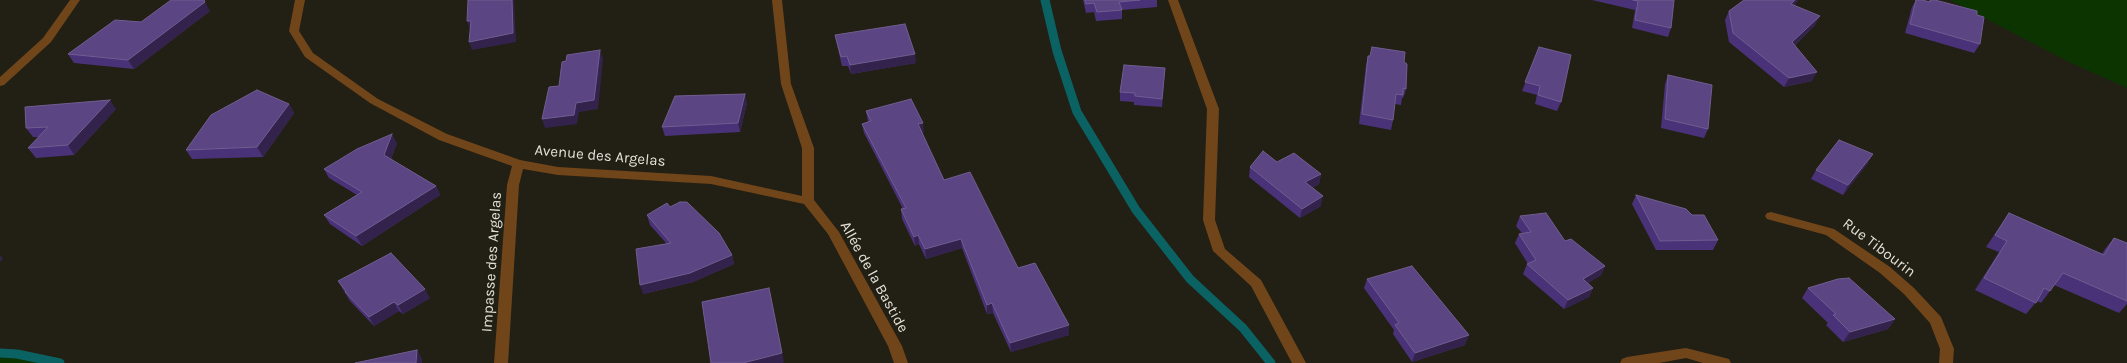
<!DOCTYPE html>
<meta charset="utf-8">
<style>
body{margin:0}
canvas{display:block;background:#221f14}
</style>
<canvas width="2127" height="363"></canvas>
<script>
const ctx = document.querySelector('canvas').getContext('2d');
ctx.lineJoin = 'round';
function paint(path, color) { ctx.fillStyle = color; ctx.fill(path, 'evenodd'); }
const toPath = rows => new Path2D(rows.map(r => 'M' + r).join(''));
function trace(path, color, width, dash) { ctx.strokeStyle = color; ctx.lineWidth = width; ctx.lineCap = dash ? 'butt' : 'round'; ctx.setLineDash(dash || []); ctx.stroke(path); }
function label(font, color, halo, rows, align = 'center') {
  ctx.font = font + ' Karla,sans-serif'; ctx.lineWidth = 3; ctx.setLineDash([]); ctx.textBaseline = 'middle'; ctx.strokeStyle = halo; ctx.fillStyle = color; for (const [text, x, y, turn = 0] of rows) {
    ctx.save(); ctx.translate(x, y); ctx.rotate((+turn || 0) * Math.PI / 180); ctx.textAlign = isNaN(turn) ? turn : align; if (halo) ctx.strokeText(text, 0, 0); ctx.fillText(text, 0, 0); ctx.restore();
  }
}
const green = toPath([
 [1950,0,2127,0,2127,88,2069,62],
 [0,353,17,354,60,363,0,363]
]);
const stream = toPath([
 [1045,0,1057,51,1077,112,1136,210,1190,279,1243,328,1271,363],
 [0,353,17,354,60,363]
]);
const minor = toPath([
 [70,0,80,0,51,42,4,85,0,86,0,77,43,38,70,0],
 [295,0,305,0,299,31,313,53,378,99,447,134,520,160,558,167,711,176,802,196,802,148,781,84,772,0,782,0,791,84,814,148,814,200,839,232,902,346,908,363,894,363,888,346,828,234,804,204,711,184,558,175,523,169,519,185,508,363,494,363,507,185,512,166,439,140,370,103,305,57,289,31,295,0],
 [1168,0,1178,0,1219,109,1215,220,1225,249,1261,280,1306,363,1292,363,1251,286,1213,251,1203,220,1207,109,1168,0],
 [1771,212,1834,229,1890,267,1914,288,1941,317,1954,349,1953,363,1939,363,1940,349,1930,323,1904,294,1880,273,1826,235,1767,219,1765,216,1767,213,1771,212],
 [1686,348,1729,359,1731,363,1703,363,1686,358,1659,363,1620,363,1622,359,1627,357,1686,348]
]);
const wall = toPath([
 [1083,0,1157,0,1157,7,1122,10,1122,19,1096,21,1094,12,1086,13],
 [1592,0,1674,0,1671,28,1668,37,1632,28,1635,10],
 [1744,0,1798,0,1794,5,1815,25,1795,45,1812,81,1784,87,1729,42,1725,20,1729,11],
 [1916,0,1922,0,1929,2,1930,0,1980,44,1974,53,1905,33,1912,7],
 [210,11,134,69,74,63,68,54,141,22],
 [835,35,916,63,851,74,848,66,842,66,837,45],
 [1372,47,1404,62,1406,89,1403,98,1402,98,1401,105,1395,104,1393,120,1391,130,1359,124,1366,65,1368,56,1370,56],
 [1539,47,1561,102,1557,111,1535,104,1537,95,1522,91],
 [1165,68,1162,107,1134,105,1134,102,1120,101,1120,92],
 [1668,75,1708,129,1704,138,1661,128,1665,84],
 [747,103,740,132,665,136,662,127],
 [289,104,294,113,263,157,192,159,186,150],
 [116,109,74,155,36,158,28,148,39,137,33,137,26,128],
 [866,111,924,132,922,133,944,180,1018,268,1069,335,1011,352,993,313,987,314,962,248,926,259,919,244,915,246,902,219,901,209,903,209,864,133,862,124,868,122],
 [397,143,391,159,436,186,440,195,362,246,330,224,324,215,357,195,329,178,324,169],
 [1873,154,1867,164,1843,195,1811,179,1816,170],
 [1277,162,1321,174,1319,184,1312,188,1321,206,1300,218,1249,177,1250,167],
 [1636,195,1692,215,1718,240,1713,250,1656,250,1632,204],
 [670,207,732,255,734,264,693,282,643,294,667,244,650,225,647,215],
 [2009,213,2102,254,2105,249,2114,238,2127,243,2127,304,2119,313,2054,285,2050,291,2041,303,2037,301,2026,314,1975,290,1999,252,1986,247],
 [1520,216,1565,241,1605,266,1601,275,1588,283,1593,288,1589,297,1564,309,1523,274,1527,264,1528,264,1515,243,1519,234,1522,233,1516,226],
 [1367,279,1465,345,1412,362,1393,334,1394,330,1364,288],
 [338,281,430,298,403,314,399,311,374,326,350,301],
 [1808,288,1895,319,1888,329,1843,342,1826,325,1828,323,1802,298]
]);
const shadedWall = toPath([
 [512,0,514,0,516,42,472,50,469,42],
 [1795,0,1798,0,1797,2,1786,13,1791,4],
 [205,2,210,11,134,69,128,60],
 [1820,16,1815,25,1788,51,1792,42],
 [467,21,471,21,470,30],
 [600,50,603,59,598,109,579,112,577,124,545,128,542,119],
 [915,54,916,63,851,74,850,65],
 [1817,72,1812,81,1784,87,1789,78],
 [745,94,747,103,740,132,738,123],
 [110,100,116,109,74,155,68,145],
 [289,104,294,113,263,157,257,147],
 [923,123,924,132,919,133,918,124],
 [392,134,397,143,389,164,384,155],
 [1873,154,1867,164,1843,195,1848,185],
 [1321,174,1319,184,1303,192,1305,182],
 [436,186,440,195,362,246,356,236],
 [1323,196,1321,206,1300,218,1302,209],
 [918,235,919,244,915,246,914,237],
 [961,239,962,248,926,259,925,249],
 [0,255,3,259,0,262],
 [732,255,734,264,693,282,643,294,640,285],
 [1605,266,1601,275,1578,289,1583,279],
 [769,288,784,362,782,363,743,363],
 [1593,288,1589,297,1564,309,1568,300],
 [425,289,430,298,403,314,398,305],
 [394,302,399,311,374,326,369,317],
 [992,303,993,313,987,314,987,305],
 [1895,319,1888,329,1843,342,1850,332],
 [1069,325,1069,335,1011,352,1010,343],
 [1469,335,1465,345,1412,362,1415,353],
 [417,350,422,359,422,363,416,363]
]);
const building = toPath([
 [171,0,204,0,205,2,128,60,68,54,115,20,141,22,171,0],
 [468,0,512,0,513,33,469,42,471,21,467,21,468,0],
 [1085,0,1140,0,1119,2,1122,10,1097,12,1094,3,1086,4,1085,0],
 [1633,0,1674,0,1671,28,1635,20,1638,1,1633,0],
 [1744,0,1795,0,1791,4,1820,16,1792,42,1817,72,1789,78,1733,33,1729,11,1744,0],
 [1916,0,1922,0,1930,2,1930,0,1935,0,1977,11,1977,15,1984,17,1980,44,1910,24,1916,0],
 [905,24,915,54,850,65,847,56,841,57,835,35,905,24],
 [1372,47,1405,52,1404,62,1407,64,1406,89,1403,88,1403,95,1396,94,1393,120,1362,114,1368,56,1370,56,1372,47],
 [1539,47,1571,55,1561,102,1538,95,1540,86,1525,82,1539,47],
 [600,50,594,100,576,103,574,115,542,119,549,87,559,86,562,62,566,61,567,55,600,50],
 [1124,65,1165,68,1162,99,1135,96,1135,93,1120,92,1124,65],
 [1668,75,1712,85,1708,129,1665,119,1668,75],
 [257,90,289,104,257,147,186,150,211,115,257,90],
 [745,94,738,123,662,127,675,96,745,94],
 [911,99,923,123,918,124,944,180,970,172,1018,268,1035,263,1069,325,1010,343,992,303,987,305,961,239,925,249,918,235,914,237,901,209,906,208,862,124,871,121,866,111,911,99],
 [110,100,68,145,28,148,48,127,26,128,25,107,110,100],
 [392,134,384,155,436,186,356,236,324,215,362,192,324,169,357,149,392,134],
 [1839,140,1873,154,1848,185,1816,170,1839,140],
 [1263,151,1277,162,1294,153,1321,174,1305,182,1323,196,1302,209,1250,167,1263,151],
 [1636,195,1686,209,1692,215,1704,215,1718,240,1660,241,1636,195],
 [680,202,687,202,719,233,732,255,690,273,640,285,636,249,671,243,647,215,667,203,670,207,680,202],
 [1546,213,1565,241,1571,239,1605,266,1583,279,1593,288,1568,300,1527,264,1536,260,1519,234,1531,232,1520,216,1546,213],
 [2009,213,2104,255,2114,238,2127,243,2127,301,2063,273,2050,291,2044,288,2036,303,1984,278,2007,241,1995,235,2009,213],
 [391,253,425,289,398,305,394,302,369,317,345,292,346,291,338,281,391,253],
 [1412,266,1469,335,1415,353,1395,325,1399,323,1367,279,1412,266],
 [1849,278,1895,319,1850,332,1833,315,1836,314,1808,288,1838,279,1849,278],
 [769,288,782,353,743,363,711,363,702,302,769,288],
 [417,350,416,363,355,363,417,350]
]);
const streetNames = [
 ["Avenue des Argelas",600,156,5],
 ["Rue Tibourin",1879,248,37],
 ["Impasse des Argelas",492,262,-86],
 ["Allée de la Bastide",874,277,61]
];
paint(green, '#0c3400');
trace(stream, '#0a6263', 9);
paint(minor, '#704519');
paint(wall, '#4a3278');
paint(shadedWall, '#33234c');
paint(building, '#5b4583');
trace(building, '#705d90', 1);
label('15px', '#e2e0d8', '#221f14', streetNames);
</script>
